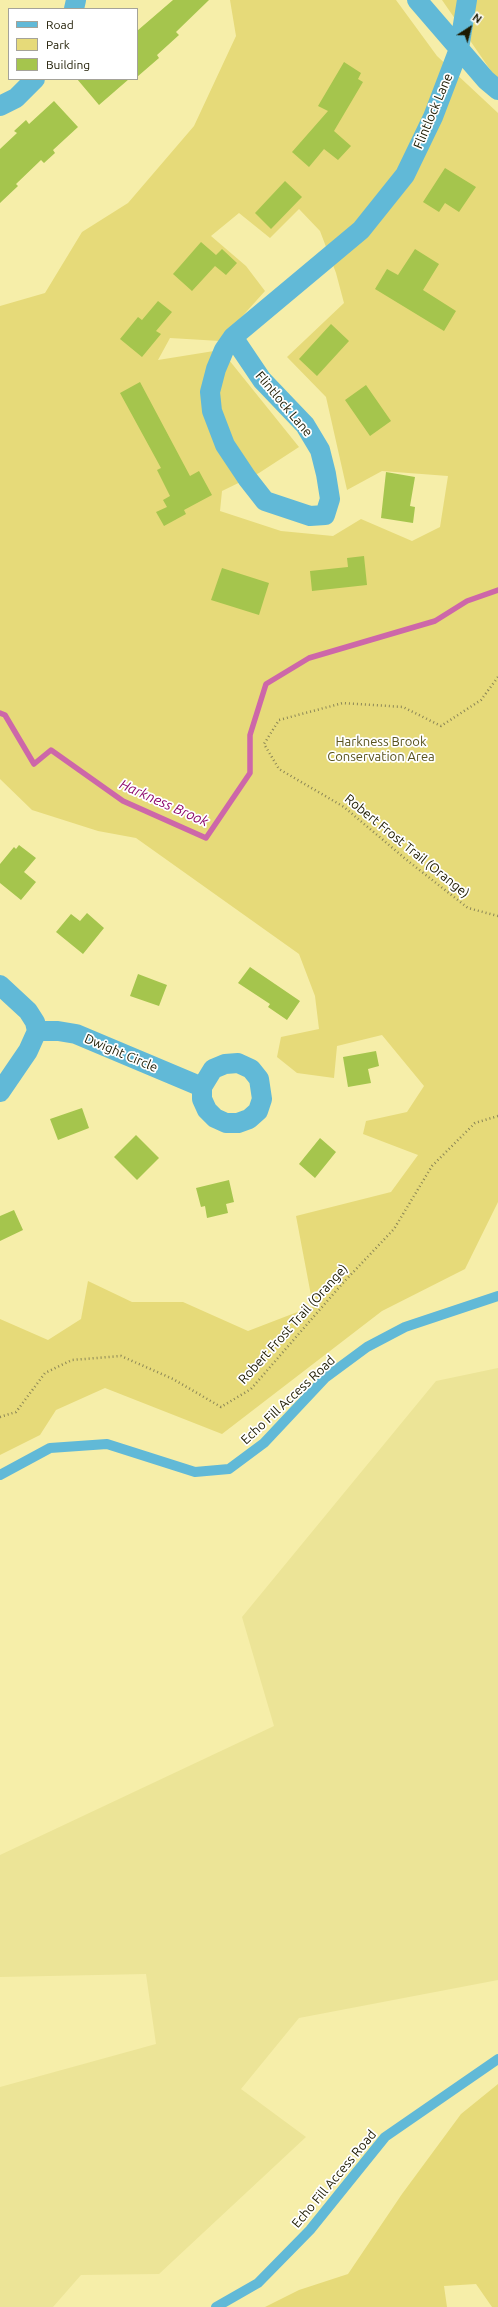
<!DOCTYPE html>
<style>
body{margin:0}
#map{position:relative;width:498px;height:2307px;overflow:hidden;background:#f6eea9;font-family:Ubuntu,sans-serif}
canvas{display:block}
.legend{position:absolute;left:8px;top:8px;width:130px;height:72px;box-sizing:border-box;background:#fff;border:1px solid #a5a399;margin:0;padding:5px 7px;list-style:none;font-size:12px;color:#1d1a01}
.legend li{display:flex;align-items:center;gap:8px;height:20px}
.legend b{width:20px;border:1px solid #a5a399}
.north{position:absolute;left:450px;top:8px;width:40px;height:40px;-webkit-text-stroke:3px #fff;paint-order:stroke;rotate:36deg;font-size:11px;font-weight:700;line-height:16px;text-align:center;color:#1d1a01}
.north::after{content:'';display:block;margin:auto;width:14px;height:18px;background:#1d1a01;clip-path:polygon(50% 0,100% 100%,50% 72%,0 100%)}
</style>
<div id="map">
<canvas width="498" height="2307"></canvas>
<ul class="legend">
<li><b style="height:5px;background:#61b9d7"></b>Road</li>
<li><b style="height:11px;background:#e6da79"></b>Park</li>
<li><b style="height:11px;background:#a5c54d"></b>Building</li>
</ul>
<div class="north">N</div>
</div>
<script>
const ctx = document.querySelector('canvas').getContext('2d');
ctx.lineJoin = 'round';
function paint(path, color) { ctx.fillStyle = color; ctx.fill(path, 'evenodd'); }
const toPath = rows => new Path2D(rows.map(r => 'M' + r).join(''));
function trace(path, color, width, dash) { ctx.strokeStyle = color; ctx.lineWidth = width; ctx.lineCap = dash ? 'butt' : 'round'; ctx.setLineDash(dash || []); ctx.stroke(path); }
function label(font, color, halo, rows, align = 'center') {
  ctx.font = font + ' Ubuntu,sans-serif'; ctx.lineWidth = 3.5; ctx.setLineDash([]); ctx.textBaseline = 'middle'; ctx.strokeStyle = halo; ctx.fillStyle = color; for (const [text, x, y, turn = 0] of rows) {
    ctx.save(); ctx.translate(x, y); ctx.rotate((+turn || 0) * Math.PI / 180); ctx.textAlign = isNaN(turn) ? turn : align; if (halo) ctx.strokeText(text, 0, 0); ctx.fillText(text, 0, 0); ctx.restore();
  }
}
const built = toPath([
 [498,1368,498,1980,299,2018,241,2089,306,2137,159,2274,81,2275,53,2307,0,2307,0,2087,156,2044,146,1974,0,1977,0,1855,274,1726,242,1617,436,1381]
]);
const green = toPath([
 [230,0,396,0,437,56,498,113,498,1202,465,1269,382,1311,222,1434,105,1388,56,1410,40,1435,0,1455,0,1319,48,1340,81,1319,88,1281,132,1302,183,1302,248,1331,313,1306,296,1216,391,1192,418,1155,363,1134,366,1121,407,1112,424,1086,382,1035,337,1046,334,1078,297,1073,277,1057,281,1037,319,1029,315,996,299,954,136,838,98,831,32,810,0,779,0,306,45,293,82,232,128,203,194,126,236,36],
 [299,209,320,231,336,273,344,303,287,357,326,397,347,490,382,471,448,476,440,527,412,541,361,519,333,536,281,531,220,511,222,491,259,473,299,447,229,360,214,351,158,360,170,338,220,341,265,291,246,266,211,236,239,213,270,238],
 [442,0,498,0,498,81],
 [498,2084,498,2307,492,2307,476,2284,444,2286,447,2307,265,2307,299,2290,348,2274,402,2194,461,2114]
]);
const stream = toPath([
 [0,713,5,715,34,764,51,750,123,801,206,838,250,773,250,735,266,684,309,658,435,621,467,601,498,590]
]);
const building = toPath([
 [173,0,209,0,176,32,179,35,157,55,159,58,137,77,137,31],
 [344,62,361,73,358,79,363,82,334,131,351,146,338,160,324,149,309,167,292,152,328,111,318,106],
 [77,79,129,79,99,105],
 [54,101,78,127,53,150,55,153,44,163,41,160,16,184,18,186,0,203,0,149,17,133,14,131,26,120,29,124],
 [445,168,476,187,459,212,445,203,439,212,423,202],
 [285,181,302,197,271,229,255,213],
 [201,242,216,255,222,249,237,263,226,275,215,266,192,291,173,274],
 [415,249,439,264,423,290,456,311,444,331,375,289,387,269,398,275],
 [158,301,172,312,156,331,161,334,142,357,120,339,138,317,142,320],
 [331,324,349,341,317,376,299,359],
 [140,382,190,476,199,471,212,495,184,510,186,514,164,526,156,512,167,507,163,500,170,496,157,470,161,468,120,393],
 [366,385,391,421,370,436,345,400],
 [386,472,415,477,410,506,415,507,413,523,381,518],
 [364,556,367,585,312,591,310,571,348,567,347,558],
 [222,568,269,583,259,615,211,600],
 [19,845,36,858,24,872,36,882,21,900,0,883,0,864,14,847,16,849],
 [87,913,104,928,83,954,56,932,71,914,80,921],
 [250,967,300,1001,287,1020,268,1007,270,1004,238,983],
 [138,974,167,985,159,1006,130,996],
 [376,1051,379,1066,368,1069,371,1083,348,1087,343,1057],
 [82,1108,89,1128,58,1140,50,1119],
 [136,1135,159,1158,137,1180,114,1157],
 [320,1138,336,1152,315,1178,299,1164],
 [229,1180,234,1202,226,1204,228,1213,207,1218,205,1206,201,1207,196,1188],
 [14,1210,23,1230,0,1241,0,1216]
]);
const path = toPath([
 [498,677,481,700,441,726,403,707,343,703,279,720,264,744,279,769,344,807,408,861,468,908,498,916],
 [0,1417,16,1412,45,1373,72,1360,121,1356,173,1379,221,1407,251,1389,342,1284,394,1229,432,1166,475,1123,498,1116]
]);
const lane = toPath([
 [0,1475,50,1448,107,1444,195,1472,229,1469,264,1443,325,1378,367,1347,405,1327,498,1296],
 [216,2307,258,2283,310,2230,385,2137,498,2059]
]);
const street = toPath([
 [417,0,486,80,498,90],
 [74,9,76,0],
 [0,106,16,98,35,79],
 [233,337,262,380,305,425,320,450,326,474,330,499,325,515,310,516,265,501,247,478,225,445,212,411,210,392,216,369,224,350,233,337,361,230,405,175,433,117,459,49,467,0],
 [0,985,28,1011,35,1022,37,1031,28,1051,0,1092],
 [37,1031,58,1031,76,1034,202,1087,213,1069,225,1064,238,1063,251,1069,259,1079,262,1099,258,1111,249,1119,238,1123,226,1123,215,1118,207,1110,202,1099,202,1087]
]);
const streetNames = [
 ["Flintlock Lane",433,111,-67],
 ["Flintlock Lane",284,404,50],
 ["Robert Frost Trail (Orange)",407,846,39],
 ["Dwight Circle",121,1053,23],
 ["Robert Frost Trail (Orange)",293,1324,-48],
 ["Echo Fill Access Road",288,1400,-43],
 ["Echo Fill Access Road",334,2179,-50]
];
const parkNames = [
 ["Harkness Brook",381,742],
 ["Conservation Area",381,757]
];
const waterNames = [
 ["Harkness Brook",164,803,24]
];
paint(built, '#ece497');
paint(green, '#e6da79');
trace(stream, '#cd67a9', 5.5);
paint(building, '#a5c54d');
trace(path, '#8b8656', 2.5, [1, 3]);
trace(lane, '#61b9d7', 10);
trace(street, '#61b9d7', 20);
label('13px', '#1d1a01', '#fff', streetNames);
label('13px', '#59531e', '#fff', parkNames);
label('italic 14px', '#8d096b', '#fff', waterNames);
</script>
